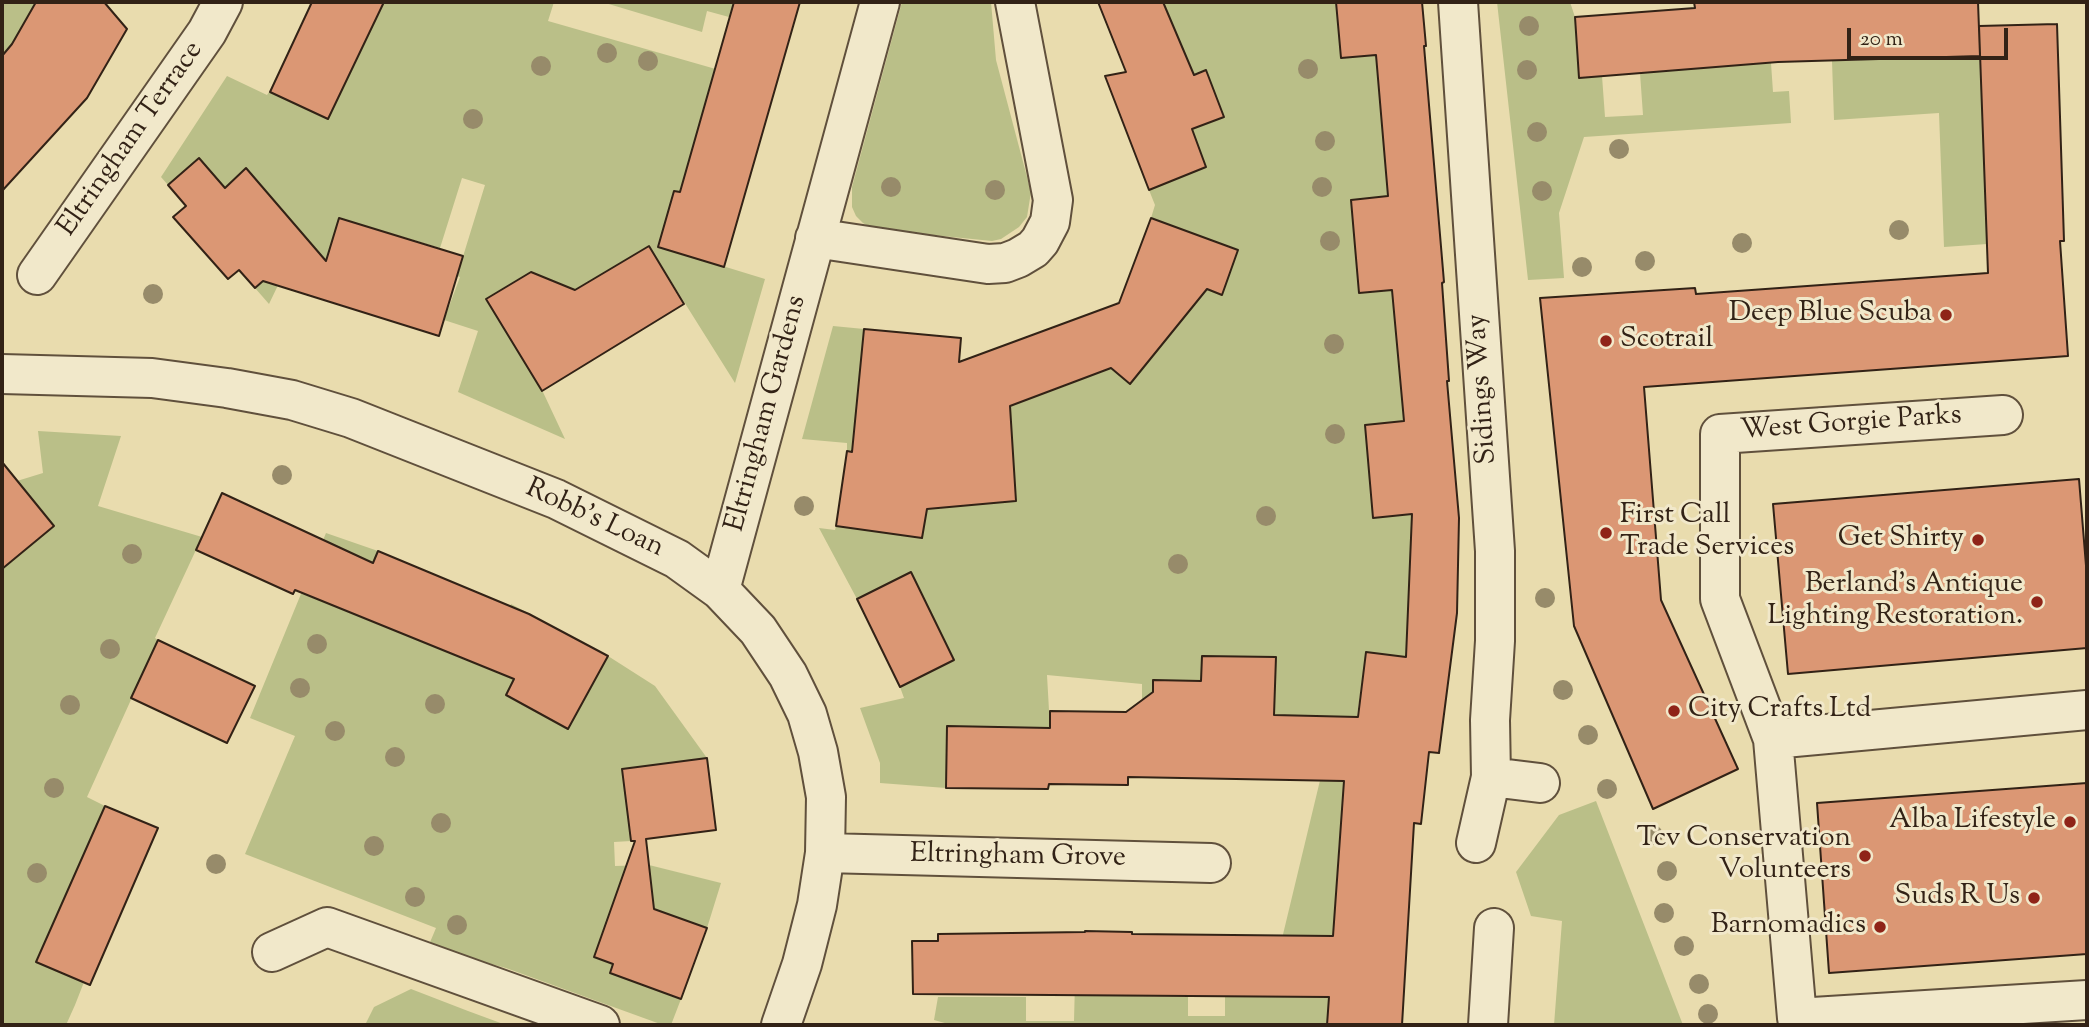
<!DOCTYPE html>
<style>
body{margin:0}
#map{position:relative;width:2089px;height:1027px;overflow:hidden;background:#e9dcae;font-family:"Sorts Mill Goudy",serif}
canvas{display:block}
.frame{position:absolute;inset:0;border:4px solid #322216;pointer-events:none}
.scale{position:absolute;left:1847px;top:28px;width:161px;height:32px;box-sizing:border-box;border:4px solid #322216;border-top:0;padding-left:9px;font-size:21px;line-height:24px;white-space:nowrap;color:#322216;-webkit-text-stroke:5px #f1e8ca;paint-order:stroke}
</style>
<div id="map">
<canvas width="2089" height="1027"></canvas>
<div class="frame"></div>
<div class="scale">20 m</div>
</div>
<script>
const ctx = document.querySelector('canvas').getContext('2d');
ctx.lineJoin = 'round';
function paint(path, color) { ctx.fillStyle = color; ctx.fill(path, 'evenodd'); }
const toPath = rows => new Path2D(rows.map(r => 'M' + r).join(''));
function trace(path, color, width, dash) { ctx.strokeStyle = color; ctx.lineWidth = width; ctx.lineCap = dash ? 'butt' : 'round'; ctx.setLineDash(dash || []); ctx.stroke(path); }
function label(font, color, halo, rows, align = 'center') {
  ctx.font = font + ' "Sorts Mill Goudy",serif'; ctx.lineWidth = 6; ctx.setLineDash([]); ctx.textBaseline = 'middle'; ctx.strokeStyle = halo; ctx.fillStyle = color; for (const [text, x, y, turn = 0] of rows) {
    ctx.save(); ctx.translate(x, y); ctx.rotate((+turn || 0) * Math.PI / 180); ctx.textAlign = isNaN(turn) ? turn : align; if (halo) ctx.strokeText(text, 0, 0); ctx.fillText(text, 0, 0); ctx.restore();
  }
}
const green = toPath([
 [2,2,36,2,21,28,48,44,6,51,2,56],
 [384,2,554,2,548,21,775,86,740,209,674,191,665,222,677,252,765,279,735,383,649,246,562,298,550,280,531,272,487,298,542,390,565,439,458,392,478,331,444,320,460,277,457,276,485,185,462,178,440,248,339,218,317,290,281,279,269,304,255,288,280,266,246,168,225,188,199,158,168,185,161,177,227,76,267,95,269,92,328,119],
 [602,2,734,2,729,17,707,11,702,32],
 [902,2,991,2,996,60,1031,192,1027,217,1019,227,1001,239,992,241,873,229,863,223,856,216,852,207,852,187],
 [1163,2,1336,2,1341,58,1389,53,1414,188,1356,247,1359,293,1407,289,1410,420,1365,425,1373,518,1422,513,1411,658,1366,653,1339,841,1327,1025,952,1025,934,1020,938,997,1026,997,1026,1021,1074,1021,1075,982,1130,982,1130,996,1188,997,1188,1016,1225,1016,1225,997,1249,997,1249,976,1273,976,1335,718,1274,715,1275,657,1202,656,1201,681,1153,680,1152,713,1142,713,1142,684,1047,675,1050,728,947,727,946,788,880,783,880,763,860,708,904,698,900,687,954,659,911,572,857,599,819,528,835,530,836,526,922,538,933,465,847,451,847,443,802,439,833,326,864,329,858,390,982,410,1096,356,1130,384,1174,329,1191,283,1221,294,1238,250,1151,218,1155,205,1149,190,1206,167,1192,129,1224,117,1206,71,1173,83,1187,61],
 [1497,2,1570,2,1575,17,1579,77,1602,76,1605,117,1643,115,1640,73,1771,63,1773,92,1789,91,1791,123,1584,137,1559,213,1564,278,1528,280],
 [1980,56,1987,244,1944,247,1939,113,1834,120,1832,61],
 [38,431,121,436,98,506,202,537,155,638,158,640,87,797,105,806,37,961,84,982,75,1005,66,1025,2,1025,2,569,54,526,17,481,43,473],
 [326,533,378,551,353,613,483,666,511,604,545,622,506,695,569,728,608,656,655,686,707,758,622,769,631,841,614,842,615,866,649,865,721,883,707,928,633,901,602,933,594,957,613,964,610,973,681,999,671,1025,663,1025,506,968,428,947,436,928,245,854,295,736,250,718],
 [1596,801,1683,1025,1554,1025,1562,921,1531,916,1516,872,1559,815],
 [411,989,468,1011,506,1025,365,1025,374,1007]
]);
const building = toPath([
 [36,2,104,2,127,29,87,98,2,191,2,56,12,44,36,2],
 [312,2,384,2,328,119,270,92,312,2],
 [734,2,800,2,724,267,658,247,674,191,680,192,734,2],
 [1098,2,1163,2,1194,75,1206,70,1224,117,1192,129,1206,167,1149,190,1105,76,1126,72,1098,2],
 [1336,2,1422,2,1426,46,1424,46,1444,282,1442,283,1449,381,1447,381,1459,518,1457,613,1439,753,1429,752,1421,824,1414,823,1402,1025,1327,1025,1329,997,913,994,912,941,938,941,938,934,1085,932,1085,931,1132,932,1132,934,1333,936,1344,781,1128,777,1128,785,1049,784,1048,789,946,788,947,726,1050,728,1050,711,1126,712,1153,692,1153,680,1201,681,1202,656,1276,657,1274,715,1358,717,1366,652,1406,657,1412,514,1373,518,1365,425,1404,421,1392,290,1359,293,1351,200,1388,196,1376,55,1341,58,1336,2],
 [1694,2,1978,2,1980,56,1778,62,1579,78,1575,17,1695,8,1694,2],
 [2057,24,2064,241,2060,241,2068,356,1644,387,1661,600,1738,769,1653,809,1574,626,1540,298,1695,288,1696,294,1988,273,1979,26,2057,24],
 [199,158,225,188,246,168,326,261,339,218,463,256,439,336,263,281,255,288,239,270,228,279,173,217,186,206,168,185,199,158],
 [1151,218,1238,250,1222,295,1207,289,1130,384,1111,368,1010,406,1016,501,927,509,922,538,836,526,847,451,852,452,864,329,961,338,959,362,1119,303,1151,218],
 [649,246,684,304,542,391,486,299,531,272,575,290,649,246],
 [2,462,54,526,2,569,2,462],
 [2079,479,2087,578,2087,648,1788,674,1773,504,2079,479],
 [222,493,373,563,378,551,529,614,608,656,568,729,506,695,514,679,295,590,293,594,196,550,222,493],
 [911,572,954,660,900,687,857,599,911,572],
 [158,640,255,686,227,743,131,698,158,640],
 [707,758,716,830,646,839,654,909,707,928,681,999,610,973,613,964,594,957,635,841,631,841,622,769,707,758],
 [2087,783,2087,954,1829,973,1817,803,2087,783],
 [105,806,158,828,90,985,36,962,105,806]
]);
const street = toPath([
 [1458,2,1495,551,1495,641,1490,720,1491,777,1476,843],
 [815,238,988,264,1005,263,1018,258,1033,249,1040,241,1050,222,1053,200,1015,2],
 [37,275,207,32,223,2],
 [2,374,152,378,227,388,292,400,351,418,556,499,677,559,720,590,758,630,788,675,807,714,818,752,826,797,825,853,817,905,802,964,781,1025],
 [2003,415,1720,434,1720,599,1773,739,1797,1018,2087,1000],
 [720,590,880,2],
 [1773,739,2087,710],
 [1491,777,1540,783],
 [825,853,1211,863],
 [272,952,327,927,600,1025],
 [1488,1025,1494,928]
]);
const trees = [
 [1529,26],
 [607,53],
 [648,61],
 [541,66],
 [1308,69],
 [1527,70],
 [473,119],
 [1537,132],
 [1325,141],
 [1619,149],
 [891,187],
 [1322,187],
 [995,190],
 [1542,191],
 [1899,230],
 [1330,241],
 [1742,243],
 [1645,261],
 [1582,267],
 [153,294],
 [1334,344],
 [1335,434],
 [282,475],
 [804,506],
 [1266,516],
 [132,554],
 [1178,564],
 [1545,598],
 [317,644],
 [110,649],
 [300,688],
 [1563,690],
 [435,704],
 [70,705],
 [335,731],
 [1588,735],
 [395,757],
 [54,788],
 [1607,789],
 [441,823],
 [1653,835],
 [374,846],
 [216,864],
 [1667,871],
 [37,873],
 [415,897],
 [1664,913],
 [457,925],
 [1684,946],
 [1699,984],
 [1708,1014]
];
const markers = [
 [1946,315,7,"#8f2418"],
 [1606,341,7,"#8f2418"],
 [1606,533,7,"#8f2418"],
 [1978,540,7,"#8f2418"],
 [2037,602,7,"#8f2418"],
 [1674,711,7,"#8f2418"],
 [2070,822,7,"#8f2418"],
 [1865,856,7,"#8f2418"],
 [2034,898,7,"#8f2418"],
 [1880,927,7,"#8f2418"]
];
const streetNames = [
 ["Eltringham Terrace",132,140,-55],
 ["Sidings Way",1484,389,-94],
 ["Eltringham Gardens",768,414,-75],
 ["West Gorgie Parks",1851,425,-4],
 ["Robb's Loan",594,520,25],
 ["Eltringham Grove",1018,858,1]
];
const poiNames = [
 ["Deep Blue Scuba",1932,315],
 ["Scotrail",1620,341,"left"],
 ["First Call",1620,517,"left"],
 ["Trade Services",1620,549,"left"],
 ["Get Shirty",1964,540],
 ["Berland's Antique",2023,586],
 ["Lighting Restoration.",2023,618],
 ["City Crafts Ltd",1688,711,"left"],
 ["Alba Lifestyle",2056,822],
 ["Tcv Conservation",1851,840],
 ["Volunteers",1851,872],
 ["Suds R Us",2020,898],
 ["Barnomadics",1866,927]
];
paint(green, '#babf88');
paint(building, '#db9774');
trace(building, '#322216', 2);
trace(street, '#60503c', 42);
trace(street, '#f1e8ca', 38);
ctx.fillStyle = '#978b6a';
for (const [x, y] of trees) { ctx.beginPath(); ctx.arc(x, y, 10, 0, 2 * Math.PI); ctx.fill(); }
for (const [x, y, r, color] of markers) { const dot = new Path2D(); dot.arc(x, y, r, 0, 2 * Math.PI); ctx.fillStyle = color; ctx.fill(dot); trace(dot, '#f1e8ca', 2.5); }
label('28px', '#322216', '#f1e8ca', streetNames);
label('28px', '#322216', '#f1e8ca', poiNames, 'right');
</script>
